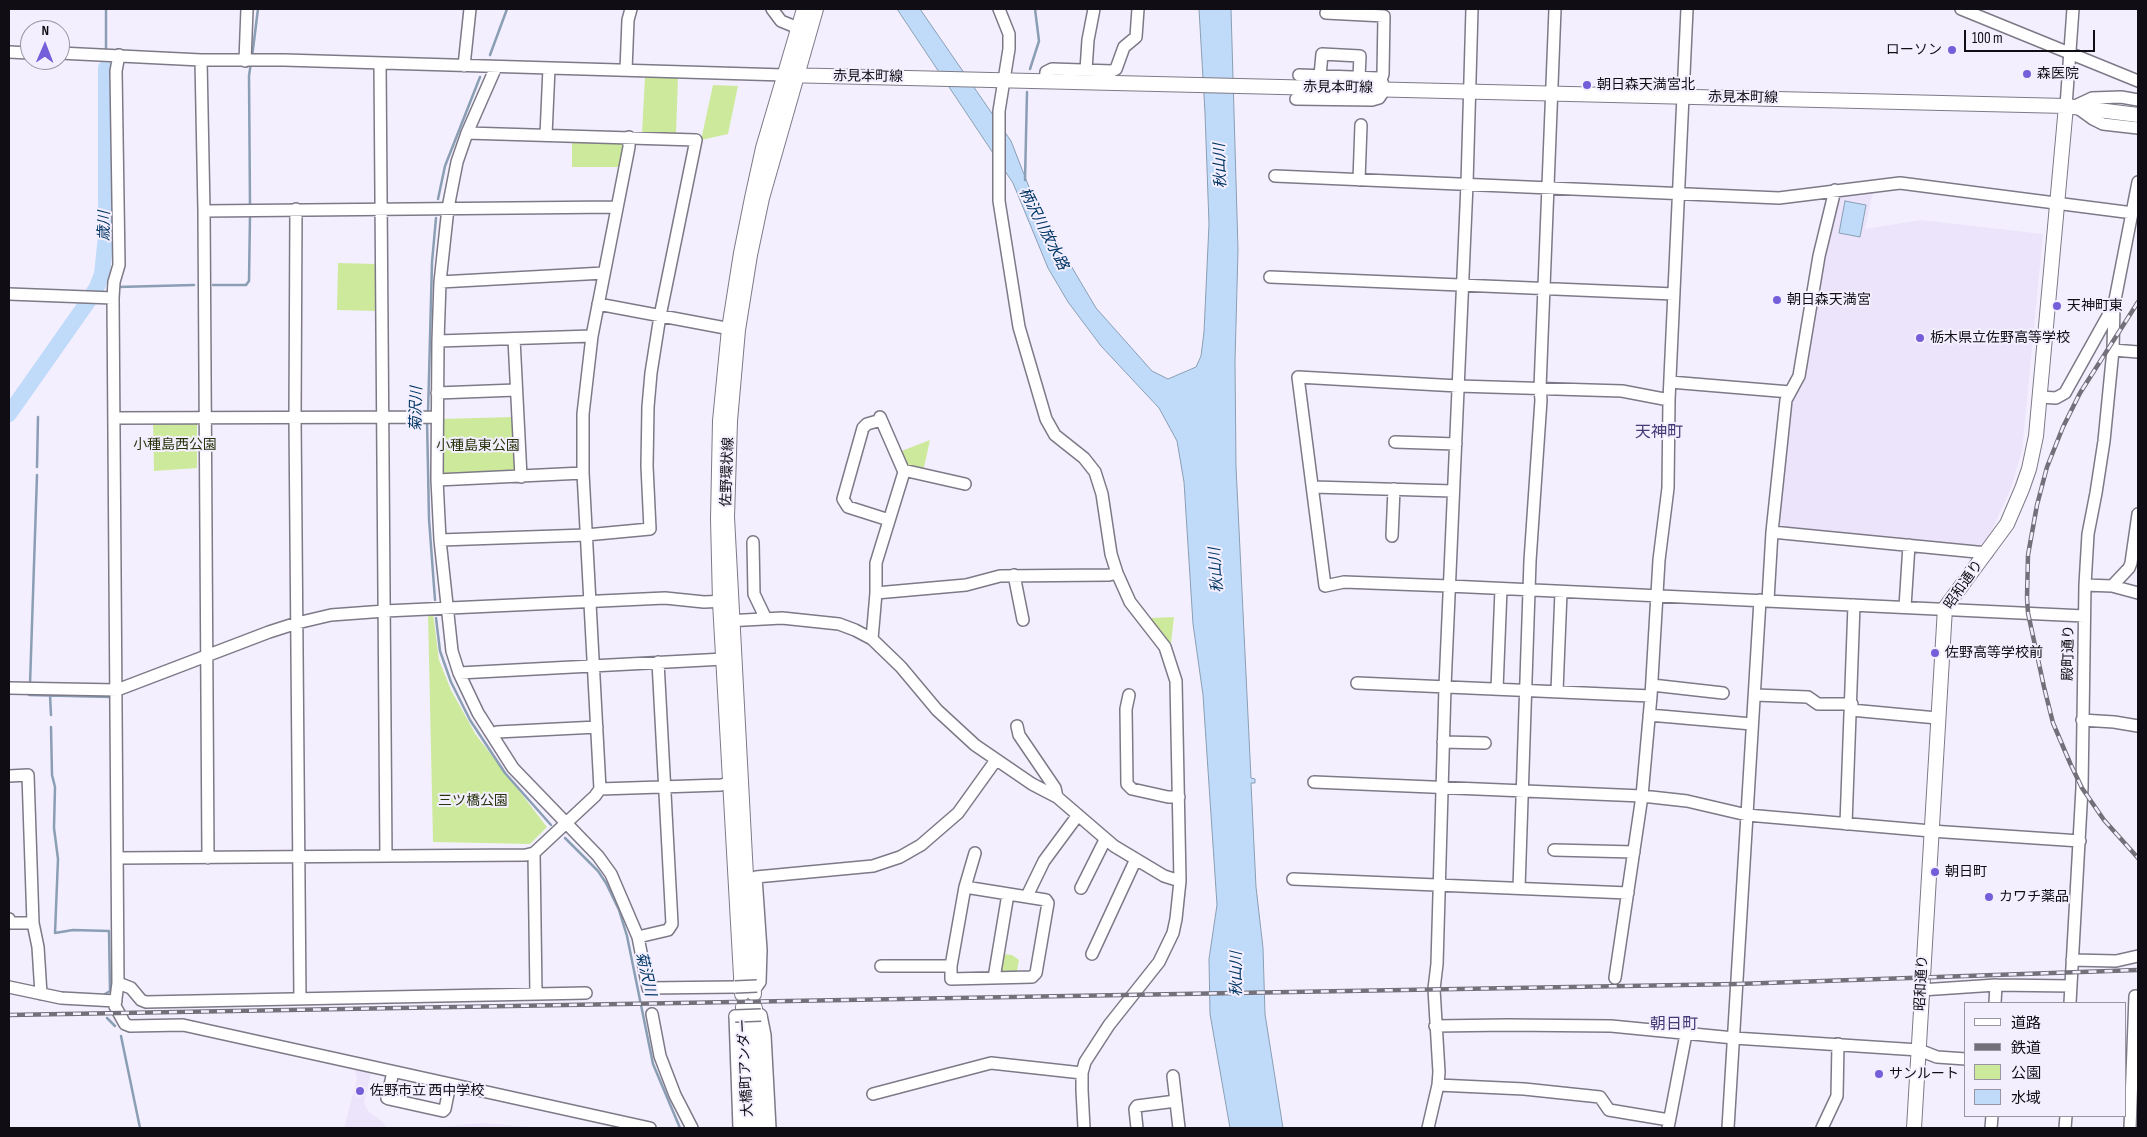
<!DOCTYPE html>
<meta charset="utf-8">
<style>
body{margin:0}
#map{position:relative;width:2147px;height:1137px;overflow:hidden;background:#f4efff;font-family:"Sofia Sans Condensed","Noto Sans JP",sans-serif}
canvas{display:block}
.frame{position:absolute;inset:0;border:10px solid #100e14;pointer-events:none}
.legend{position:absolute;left:1964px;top:1002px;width:162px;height:115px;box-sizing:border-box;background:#f4efff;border:1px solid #9995a1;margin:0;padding:6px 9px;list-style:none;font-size:15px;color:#100e14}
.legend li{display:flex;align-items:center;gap:10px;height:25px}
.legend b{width:25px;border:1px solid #9995a1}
.north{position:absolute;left:20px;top:20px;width:50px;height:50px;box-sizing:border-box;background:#f4efff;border:1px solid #9995a1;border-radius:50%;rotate:1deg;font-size:14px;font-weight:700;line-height:20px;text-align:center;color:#100e14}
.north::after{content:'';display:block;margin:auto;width:18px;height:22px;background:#755ed9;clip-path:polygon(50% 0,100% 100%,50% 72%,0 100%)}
.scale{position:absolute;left:1964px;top:30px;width:131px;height:22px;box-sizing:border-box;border:2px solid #100e14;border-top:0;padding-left:6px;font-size:15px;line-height:18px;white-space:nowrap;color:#100e14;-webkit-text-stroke:4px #f4efff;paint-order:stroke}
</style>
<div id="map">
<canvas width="2147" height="1137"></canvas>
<div class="frame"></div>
<ul class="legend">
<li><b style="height:6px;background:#fff"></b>道路</li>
<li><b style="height:6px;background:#73707a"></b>鉄道</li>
<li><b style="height:14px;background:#cdea9c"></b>公園</li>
<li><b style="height:14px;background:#bfdbf9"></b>水域</li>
</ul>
<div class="north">N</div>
<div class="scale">100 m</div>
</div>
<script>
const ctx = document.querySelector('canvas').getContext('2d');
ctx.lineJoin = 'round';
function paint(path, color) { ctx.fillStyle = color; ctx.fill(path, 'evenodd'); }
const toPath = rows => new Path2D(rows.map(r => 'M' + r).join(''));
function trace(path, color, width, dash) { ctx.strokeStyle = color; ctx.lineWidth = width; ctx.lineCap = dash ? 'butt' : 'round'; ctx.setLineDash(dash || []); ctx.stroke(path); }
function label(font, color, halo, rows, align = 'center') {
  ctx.font = font + ' "Sofia Sans Condensed","Noto Sans JP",sans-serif'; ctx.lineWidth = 4; ctx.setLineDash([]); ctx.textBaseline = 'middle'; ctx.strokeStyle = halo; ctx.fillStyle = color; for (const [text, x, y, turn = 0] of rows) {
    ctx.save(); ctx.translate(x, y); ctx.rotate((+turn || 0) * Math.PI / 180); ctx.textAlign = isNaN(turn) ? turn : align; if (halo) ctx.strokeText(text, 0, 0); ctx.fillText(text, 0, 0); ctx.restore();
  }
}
const built = toPath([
 [1873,192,1865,229,1921,220,2043,234,2022,451,2011,488,1983,550,1778,531,1790,400,1800,389,1816,286,1841,196],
 [355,1069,371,1073,364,1103,368,1111,384,1123,386,1128,344,1128,357,1078],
 [482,1123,544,1128,429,1128]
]);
const green = toPath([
 [645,77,678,78,676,133,642,133],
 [713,85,738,86,728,134,701,140],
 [572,140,623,143,620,167,572,167],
 [338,263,376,264,378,311,337,310],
 [513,417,517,467,512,473,447,476,441,473,440,419],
 [153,420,197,423,197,468,154,471],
 [930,440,923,472,906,467,899,452],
 [428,613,433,613,439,660,451,690,476,735,547,827,530,844,433,842],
 [1174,617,1171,643,1167,643,1151,618],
 [1004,954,1012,955,1019,960,1016,976,999,974]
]);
const water = toPath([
 [897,9,920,9,1011,141,1038,210,1096,308,1152,371,1168,379,1196,367,1201,356,1204,332,1209,224,1205,113,1199,9,1231,9,1238,250,1235,361,1236,467,1251,778,1255,779,1255,783,1251,783,1256,887,1263,948,1265,1014,1283,1128,1230,1128,1210,1014,1209,959,1217,905,1203,695,1193,624,1184,482,1177,441,1159,408,1101,346,1068,302,1048,268,1013,183,897,9],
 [1845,201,1866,205,1860,237,1839,233,1845,201]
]);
const stream = toPath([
 [106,52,106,9],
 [490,55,507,9],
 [252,57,258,9],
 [106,68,106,58],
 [1030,69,1039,41,1035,9],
 [1025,180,1027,92],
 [438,199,445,166,480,77],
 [250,207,249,76,251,62],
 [213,285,246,285,249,281,250,215],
 [118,287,194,285],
 [428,414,432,262,436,218],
 [427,419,429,519,435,600],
 [37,467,38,417],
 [436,618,440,651,451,682,470,720,505,773,551,825],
 [30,684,37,475],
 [29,695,110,697],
 [50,695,51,715],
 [51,727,52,775,55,787,54,828,58,859,55,933,73,930,109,931,110,991,105,994],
 [565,838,598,871,606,883,619,910,627,936,653,1064,680,1128],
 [107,1018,115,1026],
 [121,1036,140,1128]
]);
const river = toPath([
 [9,414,87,303,97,287,102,274,106,236,106,68]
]);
const minor = toPath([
 [772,9,781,21,798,28],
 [999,9,1009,34,1009,49,999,111,999,201,1019,327,1046,419,1055,435,1084,458,1095,472,1102,494,1111,554,1117,573,1130,602,1165,647,1176,681,1180,881,1176,919,1173,933,1159,962,1109,1025,1085,1062,1082,1073,1082,1090,1084,1128],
 [1961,9,2138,81],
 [1326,13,1384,16,1383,74,1381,80],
 [9,52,30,53],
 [60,53,201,60,284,60,784,75],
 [119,55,116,71,119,265,114,282,113,298,118,983,115,1006,125,1024,130,1026,183,1025,650,1128],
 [201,60,204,211,208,858],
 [245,61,247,9],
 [380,63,386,856],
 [464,66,470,9],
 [496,67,467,133,457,162,448,208,440,282,438,341,437,480,440,540,452,651,459,673,478,713,513,768,598,856,611,874,638,937,648,988,735,987],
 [626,70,628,20,631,9],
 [1086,70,1088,40,1094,9],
 [1320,76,1322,54,1360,56,1359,77],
 [1045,81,1046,72,1052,69,1112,71,1116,69,1124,47,1136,37,1138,9],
 [1296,99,1372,100,1379,98,1385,89,1381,80,1378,78,1299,75],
 [2138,100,2121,97,2092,98,2075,106,2093,119,2103,124,2138,128],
 [2066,106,2073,9],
 [546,135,549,68],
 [1275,176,1779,198,1900,183,2133,213],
 [1359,180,1361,125],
 [296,209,295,418,300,999],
 [204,211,616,207],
 [1270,277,1674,294],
 [440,282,604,273],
 [9,294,113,298],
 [598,304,736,330],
 [514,339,521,477],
 [438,341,592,336],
 [2113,350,2138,352],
 [1670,382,1790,392],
 [437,393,516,390],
 [2040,397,2056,398,2065,393,2114,305,2138,182],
 [1669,400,1622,391,1458,386,1298,377,1325,586,1344,582,1449,586,2084,616],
 [115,418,437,417],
 [881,420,867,424,863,428,843,499,848,507,889,520],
 [1395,442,1456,444],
 [903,470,965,484],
 [437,480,583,473],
 [1313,487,1453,491],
 [1772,532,1987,553],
 [1392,536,1394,489],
 [440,540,586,535,650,529,647,466,648,407,651,373,660,316,696,140,467,133],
 [753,542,754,594,766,619],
 [1014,575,1023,620],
 [2085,585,2112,586,2138,593],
 [2112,586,2129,568,2131,563,2138,514],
 [876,593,966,585,1000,576,1109,575,1117,573],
 [1768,600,1772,532,1786,400,1799,376,1819,256,1835,190],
 [1905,607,1909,545],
 [726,621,782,618,839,624,855,630,872,639,901,667,937,710,975,745,1032,784,1057,797,1114,846,1164,876,1180,881],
 [872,639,876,593,876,563,904,472,880,417],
 [459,673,724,659],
 [1357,683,1651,696],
 [1652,685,1723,693],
 [9,688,117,690,269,632,297,623,331,615,385,611,665,598,704,602,728,601],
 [1497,689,1501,589],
 [1557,691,1561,592],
 [1129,695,1126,709,1127,784,1132,789,1168,797,1179,797],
 [1755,695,1808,697,1818,704,1852,704],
 [1851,710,1937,718],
 [1649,715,1752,724],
 [2082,720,2114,722,2138,726],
 [1017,726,1019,735,1055,788,1057,797],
 [492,734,497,732,597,727],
 [1443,742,1485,743],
 [9,776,28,775,33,923,38,947,41,994],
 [1314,782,1642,796,1687,801,1747,815,1931,831,2080,841],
 [600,789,721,785,738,781],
 [1846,824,1854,605],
 [1554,850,1634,852],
 [534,853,536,994],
 [118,858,526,855,534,853,595,796,600,789,583,473,583,414,592,336,629,147,629,137],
 [1293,879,1628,893],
 [965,887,1046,900,1048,903,1036,973,1032,977,951,979,951,966,965,887],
 [965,887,975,853],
 [1081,888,1105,840],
 [1519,888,1530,561,1541,400,1540,388,1555,9],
 [1027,896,1044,861,1078,815],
 [9,919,11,923,33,923],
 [638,937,668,930,672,924,658,662],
 [1092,954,1136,859],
 [2072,960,2116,961,2138,956],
 [881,966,951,966],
 [994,978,1008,894],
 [1615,978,1642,796,1651,696,1659,560,1668,488,1669,400,1687,9],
 [118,983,131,988,141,1000,146,1002,586,993],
 [757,986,760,982,761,950,756,877,873,866,900,857,921,845,958,813,996,760],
 [9,987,61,998,116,1001],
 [1921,990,1996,985,2071,986],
 [1995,1003,1996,985],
 [2070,1003,2082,788,2085,585,2088,534,2096,493,2104,441,2113,350,2114,305],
 [652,1014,660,1056,675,1095,692,1128],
 [761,1015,765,1035,770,1128],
 [735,1016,739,1128],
 [1435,1026,1507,1025,1611,1026,1734,1038,1919,1050,1937,1057,1966,1059],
 [393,1072,387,1098,389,1099,443,1111,445,1109,450,1084],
 [1173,1076,1179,1128],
 [1438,1085,1524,1089,1600,1097,1609,1110,1669,1120],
 [873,1094,991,1063,1082,1073],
 [1137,1128,1135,1109,1137,1106,1176,1101],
 [1428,1128,1438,1085,1439,1072,1434,989,1437,964,1445,687,1467,184,1472,9],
 [1668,1128,1686,1034],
 [1728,1128,1760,600],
 [1822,1128,1837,1096,1838,1044],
 [1991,1128,1992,1116],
 [2065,1128,2066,1116],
 [2130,1128,2135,996,2138,996]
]);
const major = toPath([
 [784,75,2066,106,2138,115],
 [742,994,720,602,718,519,720,421,729,329,741,253,752,198,763,148,804,9],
 [754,994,746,876,727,517,730,421,738,330,750,255,762,198,816,9],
 [743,1007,749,1128],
 [755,1008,761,1128],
 [1914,1128,1945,608,2007,524,2022,489,2029,469,2036,436,2066,106]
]);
const rail = toPath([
 [2138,302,2080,393,2063,427,2047,467,2037,505,2028,555,2027,598,2028,613,2044,687,2053,723,2070,763,2082,788,2104,820,2138,858],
 [9,1015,1737,984,2138,970]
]);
const minorBridge = toPath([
 [735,987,757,986],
 [735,1016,761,1015]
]);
const markers = [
 [1952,50,5,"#755ed9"],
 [2027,74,5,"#755ed9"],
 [1587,85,5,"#755ed9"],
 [1777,300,5,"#755ed9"],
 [2057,306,5,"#755ed9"],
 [1920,338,5,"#755ed9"],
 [1935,653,5,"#755ed9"],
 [1935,872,5,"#755ed9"],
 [1989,897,5,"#755ed9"],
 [1879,1074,5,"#755ed9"],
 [360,1091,5,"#755ed9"]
];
const poiNames = [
 ["ローソン",1942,50,"right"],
 ["森医院",2037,74],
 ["朝日森天満宮北",1597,85],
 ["朝日森天満宮",1787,300],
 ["天神町東",2067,306],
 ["栃木県立佐野高等学校",1930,338],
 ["佐野高等学校前",1945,653],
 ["朝日町",1945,872],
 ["カワチ薬品",1999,897],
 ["サンルート",1889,1074],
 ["佐野市立 西中学校",370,1091]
];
const streetNames = [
 ["赤見本町線",868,77,1],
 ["赤見本町線",1338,88,1],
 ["赤見本町線",1743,98,1],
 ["佐野環状線",728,472,-88],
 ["昭和通り",1964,585,-55],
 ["殿町通り",2069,653,-89],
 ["昭和通り",1922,983,-87],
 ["大橋町アンダー",746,1068,-93]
];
const parkNames = [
 ["小種島西公園",175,445],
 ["小種島東公園",478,446],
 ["三ツ橋公園",473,801]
];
const waterNames = [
 ["秋山川",1221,166,-92],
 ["歳川",105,226,-89],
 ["柄沢川放水路",1043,229,63],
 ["菊沢川",417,409,-89],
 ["秋山川",1217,570,-94],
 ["菊沢川",645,974,77],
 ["秋山川",1237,974,-90]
];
const quarterNames = [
 ["天神町",1659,433],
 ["朝日町",1674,1025]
];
paint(built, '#ece4fb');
paint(green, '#cdea9c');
paint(water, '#bfdbf9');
trace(water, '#8a9eb4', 1);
trace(stream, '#8a9eb4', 2.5);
trace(river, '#bfdbf9', 16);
trace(minor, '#7e7987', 14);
trace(major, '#7e7987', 16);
trace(minor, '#fff', 11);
trace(major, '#fff', 14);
trace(rail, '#73707a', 4.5);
trace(rail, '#f4efff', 2.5, [8]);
trace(minorBridge, '#7e7987', 14, []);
trace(minorBridge, '#fff', 11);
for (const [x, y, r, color] of markers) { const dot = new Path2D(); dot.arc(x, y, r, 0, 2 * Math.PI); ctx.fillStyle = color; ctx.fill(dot); trace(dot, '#f4efff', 2); }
label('14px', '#100e14', '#f4efff', poiNames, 'left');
label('14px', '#100e14', '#f4efff', streetNames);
label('14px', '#27340c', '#f4efff', parkNames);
label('italic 15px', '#003664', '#f4efff', waterNames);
label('16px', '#433a76', '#f4efff', quarterNames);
</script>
